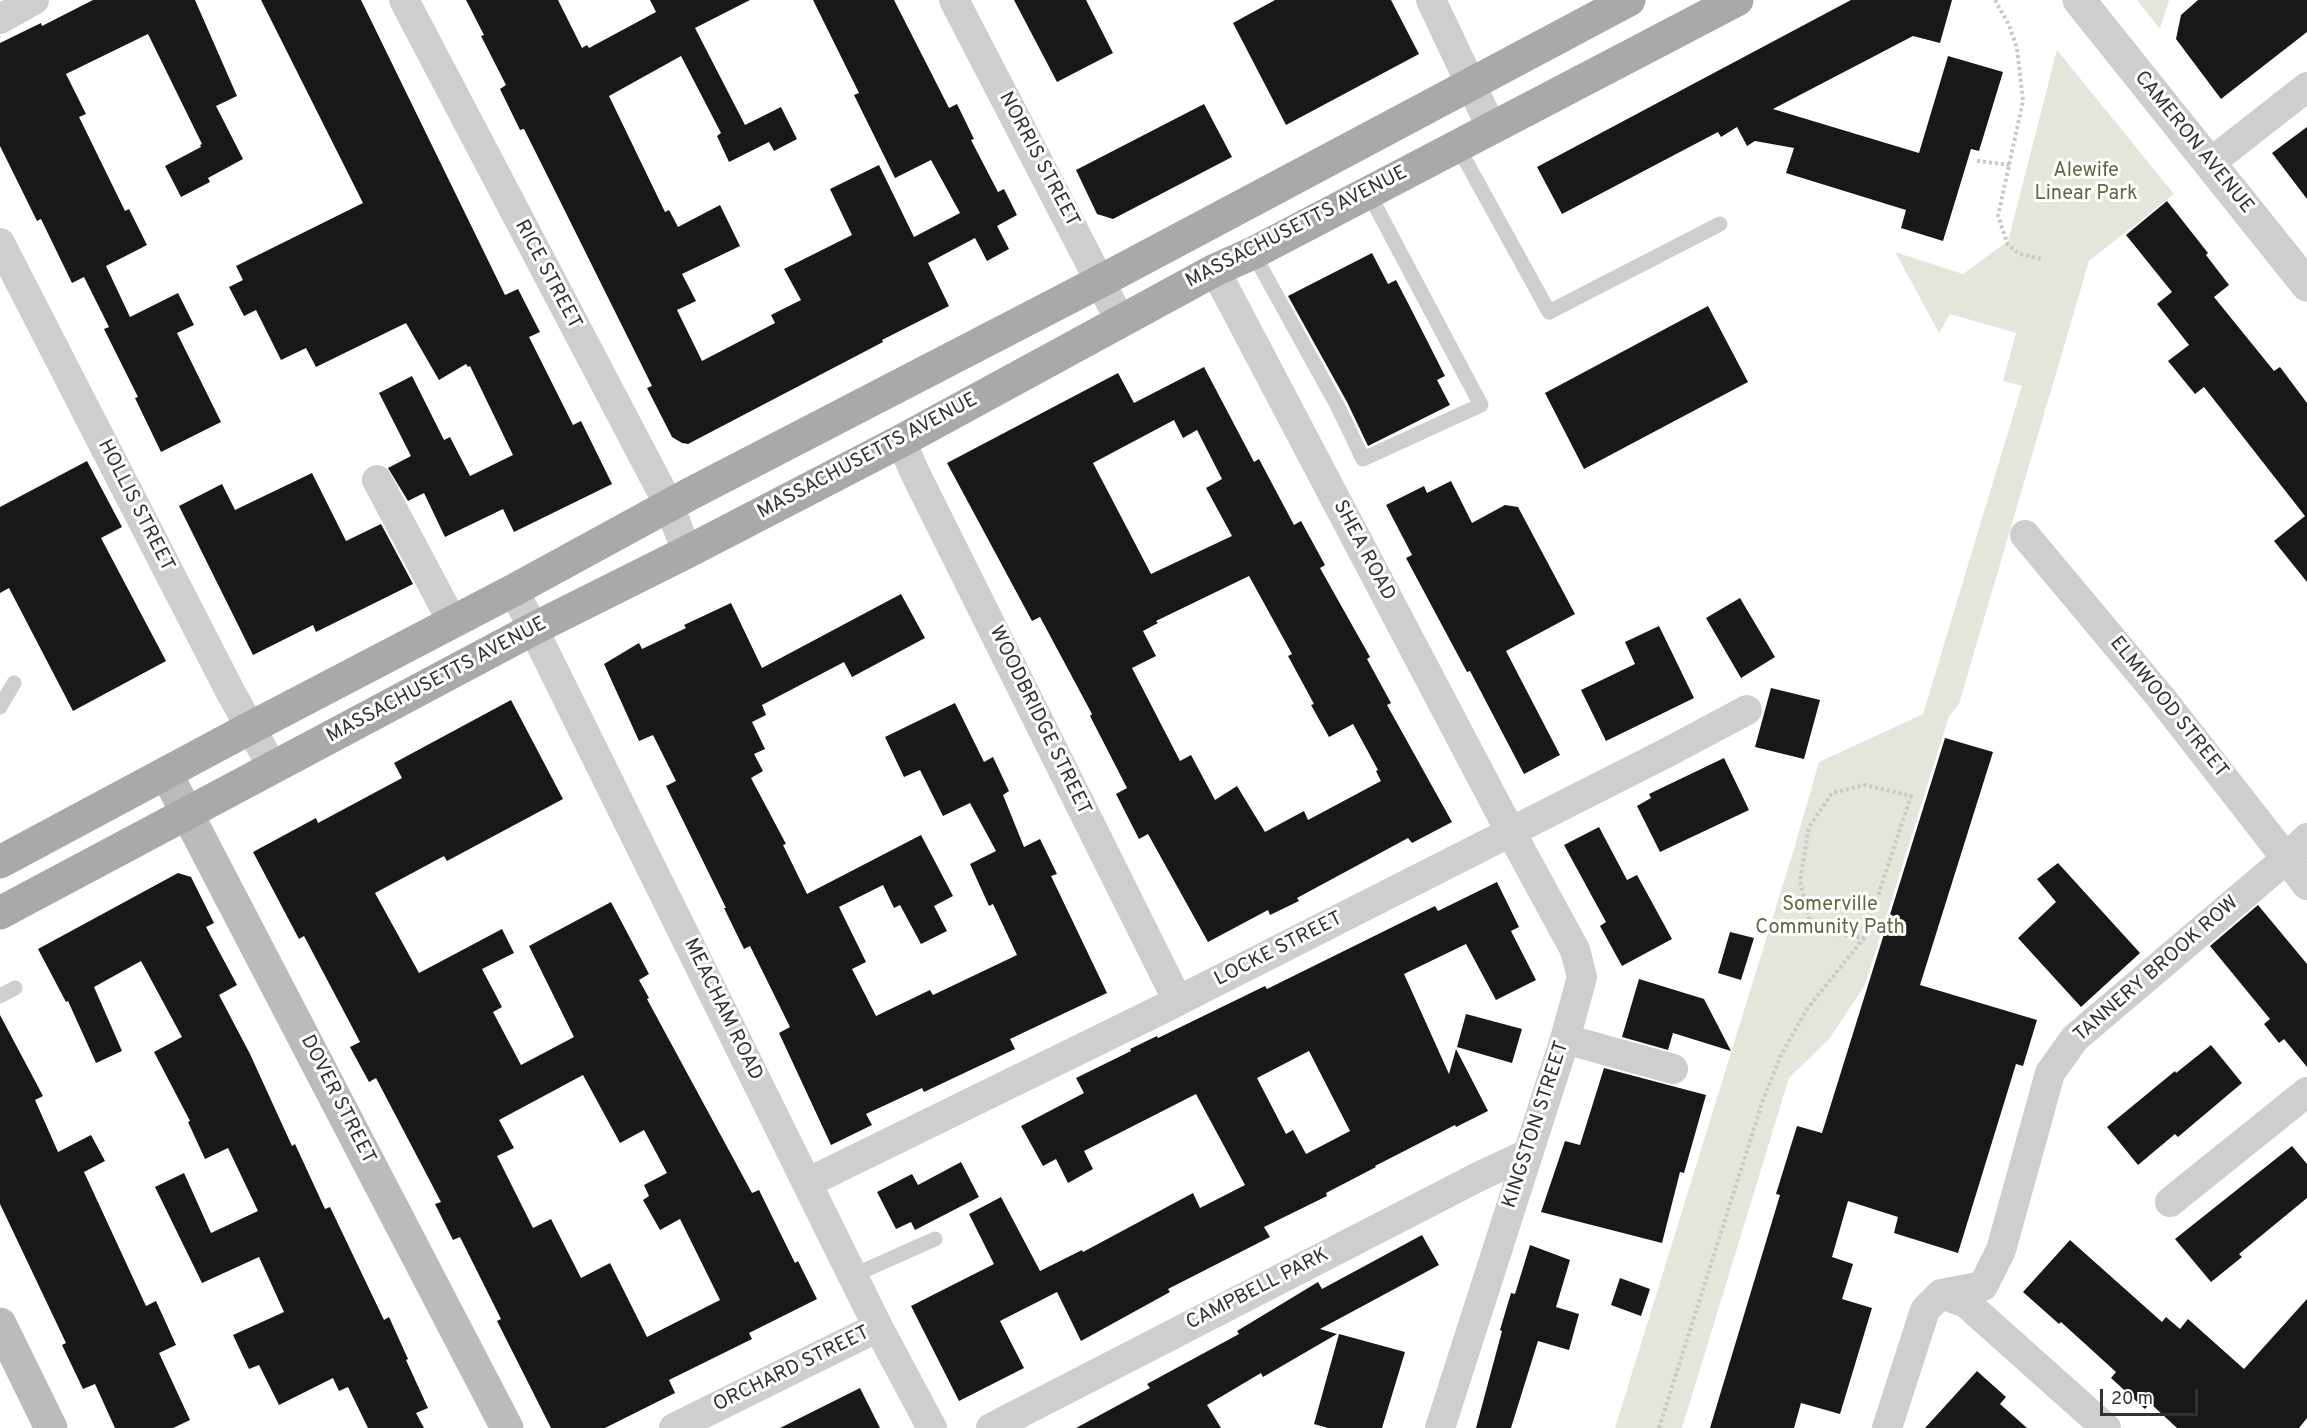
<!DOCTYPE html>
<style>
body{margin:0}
#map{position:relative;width:2307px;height:1428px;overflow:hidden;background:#fff;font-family:Overpass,sans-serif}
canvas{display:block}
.scale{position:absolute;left:2100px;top:1389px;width:98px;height:27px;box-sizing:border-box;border:3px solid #313131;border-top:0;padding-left:8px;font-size:18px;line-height:21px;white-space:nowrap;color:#313131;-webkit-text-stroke:4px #fff;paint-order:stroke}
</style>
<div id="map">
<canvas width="2307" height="1428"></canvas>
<div class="scale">20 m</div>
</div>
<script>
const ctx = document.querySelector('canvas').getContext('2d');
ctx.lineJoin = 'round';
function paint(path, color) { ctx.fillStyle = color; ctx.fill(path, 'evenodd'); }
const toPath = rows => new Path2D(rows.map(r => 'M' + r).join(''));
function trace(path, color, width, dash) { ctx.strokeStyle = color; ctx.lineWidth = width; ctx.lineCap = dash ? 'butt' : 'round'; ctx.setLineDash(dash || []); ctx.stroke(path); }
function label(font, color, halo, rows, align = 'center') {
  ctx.font = font + ' Overpass,sans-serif'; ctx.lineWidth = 6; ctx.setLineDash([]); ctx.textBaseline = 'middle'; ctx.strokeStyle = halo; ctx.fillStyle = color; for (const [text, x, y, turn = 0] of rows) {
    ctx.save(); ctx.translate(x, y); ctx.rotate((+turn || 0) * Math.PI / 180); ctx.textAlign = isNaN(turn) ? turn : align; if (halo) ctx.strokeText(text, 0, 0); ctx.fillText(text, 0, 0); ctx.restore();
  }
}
const green = toPath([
 [2137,0,2169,0,2160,29],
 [2057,50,2174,194,2089,261,1959,704,1949,716,1865,985,1830,1038,1789,1078,1682,1428,1615,1428,1793,852,1819,762,1923,714,2022,386,2003,381,2016,333,1950,314,1939,333,1895,252,1963,274,2008,241]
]);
const building = toPath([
 [93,0,195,0,237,96,216,106,243,159,208,178,210,182,181,197,165,166,201,147,200,145,202,144,148,34,66,74,86,114,79,117,125,211,129,209,147,245,106,266,130,317,178,293,194,325,177,333,221,422,161,452,135,398,138,397,104,329,109,327,84,277,72,283,41,219,37,221,0,146,0,43,41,23,42,26],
 [261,0,361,0,505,295,518,289,540,332,529,337,573,425,581,421,612,484,514,532,503,509,445,537,424,493,408,501,388,468,411,456,379,393,412,376,444,440,450,437,470,476,513,455,470,366,468,367,466,364,439,380,406,323,316,367,306,348,281,360,256,310,244,316,229,287,243,280,236,266,363,203],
 [466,0,558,0,582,48,587,45,589,48,656,12,650,0,750,0,695,28,745,125,781,107,797,139,774,151,769,142,729,162,717,136,721,133,681,56,609,96,665,212,669,210,678,227,720,205,740,246,682,274,696,301,677,310,702,361,775,323,771,315,801,300,784,269,852,235,830,189,879,165,914,237,960,213,931,160,895,178,854,95,859,93,813,0,894,0,949,108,957,104,974,139,971,140,998,192,1004,189,1017,215,997,226,1009,249,987,261,975,238,928,263,949,306,882,340,883,342,688,444,682,443,672,437,647,388,652,386,556,193,524,129,520,130,500,89,506,85,481,36,484,35],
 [1014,0,1086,0,1113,53,1057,82],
 [1275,0,1391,0,1419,54,1286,125,1233,23],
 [1851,0,1952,0,1940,43,1913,36,1773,109,1919,153,1948,56,2003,72,1979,151,1971,149,1943,241,1901,228,1906,210,1786,173,1794,148,1755,141,1747,146,1737,127,1721,137,1718,132,1562,214,1537,167],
 [2198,0,2307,0,2307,32,2221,99,2176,39,2181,15],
 [1204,104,1232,157,1113,219,1097,214,1076,170],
 [2307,127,2307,199,2272,153],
 [2167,201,2208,253,2206,255,2229,285,2214,297,2274,371,2280,367,2307,403,2307,582,2274,541,2305,516,2204,387,2195,394,2168,361,2189,345,2157,304,2172,292,2126,235],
 [1372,253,1388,284,1396,280,1410,307,1445,376,1437,380,1450,405,1368,446,1347,402,1288,296],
 [1708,306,1748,382,1584,469,1545,393],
 [1204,367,1254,462,1259,459,1294,525,1301,521,1325,565,1320,568,1370,657,1367,659,1391,703,1387,705,1452,822,1412,843,1408,838,1297,898,1299,901,1270,915,1268,910,1208,942,1148,834,1139,839,1116,794,1127,788,1090,716,1092,714,1040,617,1032,621,947,463,1118,373,1134,403],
 [1174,420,1183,438,1197,430,1222,479,1206,488,1232,536,1151,574,1093,463],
 [1249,576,1292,654,1288,656,1314,704,1311,705,1329,737,1353,724,1378,770,1376,771,1381,781,1308,820,1304,811,1265,832,1237,786,1215,800,1191,755,1180,761,1132,668,1156,656,1143,631,1158,623,1156,621],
 [87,461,122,527,101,538,166,661,73,711,9,588,0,593,0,507],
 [312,473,346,541,381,524,413,584,316,632,313,625,253,655,179,506,222,484,235,510],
 [1451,481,1472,523,1505,505,1518,507,1575,614,1506,651,1560,755,1524,774,1470,671,1467,672,1406,558,1412,555,1386,505,1424,486,1427,493],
 [901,594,925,638,852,677,844,662,762,705,766,715,752,722,765,749,754,754,763,771,751,778,786,844,783,845,807,894,921,835,953,896,934,906,947,931,921,944,900,905,894,908,883,885,839,907,866,962,852,969,876,1016,930,990,933,995,1017,955,993,904,989,906,970,864,996,851,970,803,943,816,920,770,904,777,885,737,955,703,984,762,993,757,1009,791,1003,795,1024,847,1040,839,1057,874,1051,876,1107,993,1010,1039,1015,1049,924,1092,922,1088,866,1114,872,1125,831,1145,779,1033,790,1027,750,946,744,949,724,908,726,908,666,786,676,781,653,735,639,741,604,664,639,643,642,649,686,628,684,625,731,603,762,668],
 [1740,598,1775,657,1741,678,1706,618],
 [1659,626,1694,698,1606,741,1581,690,1635,664,1625,642],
 [1771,688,1820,700,1804,759,1755,747],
 [511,700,563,799,447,861,444,856,375,893,419,973,502,929,514,953,482,969,502,1007,493,1012,521,1065,574,1037,529,946,611,902,649,974,639,980,649,998,647,999,752,1193,759,1190,795,1263,798,1261,817,1299,749,1333,752,1339,669,1380,675,1393,605,1428,551,1428,497,1321,501,1319,460,1237,453,1240,435,1204,441,1202,376,1078,369,1082,350,1047,360,1042,304,936,299,939,253,852,316,818,318,823,402,778,394,763],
 [583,1075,620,1143,644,1130,667,1173,644,1185,649,1196,643,1200,660,1230,680,1219,720,1300,647,1337,610,1263,581,1278,551,1219,533,1228,497,1156,514,1148,499,1120],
 [1945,738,1993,752,1920,985,2037,1020,2023,1066,2016,1064,1958,1253,1894,1233,1898,1217,1848,1201,1832,1257,1853,1264,1842,1299,1872,1308,1840,1414,1801,1403,1794,1428,1710,1428,1780,1195,1776,1194,1797,1126,1822,1133],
 [1724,758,1749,810,1660,852,1637,806,1651,798,1649,794],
 [1599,827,1627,880,1637,875,1672,939,1622,966,1600,926,1606,922,1564,845],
 [2058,863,2140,953,2081,1007,2018,938,2056,902,2037,879],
 [178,873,191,877,214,923,206,927,237,985,219,995,250,1054,292,1146,295,1144,325,1209,330,1207,384,1320,389,1317,408,1359,406,1360,428,1408,416,1413,424,1428,368,1428,348,1387,339,1391,333,1378,279,1405,259,1365,249,1369,233,1335,284,1312,259,1257,202,1283,155,1187,184,1173,211,1233,258,1211,228,1148,205,1159,188,1122,190,1121,154,1052,182,1037,141,961,94,987,122,1051,96,1063,68,1001,66,1002,38,949],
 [1497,882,1519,927,1511,931,1536,980,1496,1000,1466,944,1404,974,1449,1074,1456,1049,1488,1111,1456,1127,1455,1125,1375,1166,1376,1167,1326,1193,1327,1196,1264,1227,1270,1237,1168,1289,1170,1292,1081,1341,1057,1292,1000,1321,1024,1368,959,1401,911,1306,994,1264,969,1214,1001,1197,1040,1271,1082,1250,1083,1252,1193,1193,1200,1208,1245,1185,1196,1094,1084,1151,1093,1169,1068,1183,1056,1159,1043,1166,1021,1126,1084,1093,1076,1078,1131,1051,1130,1049,1157,1036,1158,1038,1265,986,1267,989,1435,906,1438,911],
 [1309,1051,1350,1131,1306,1154,1293,1130,1286,1134,1257,1078],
 [2258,905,2307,964,2307,1067,2284,1039,2279,1043,2264,1024,2270,1019,2210,946],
 [1730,932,1754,938,1741,980,1718,973],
 [1639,979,1704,999,1731,1051,1673,1033,1668,1050,1622,1037],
 [1466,1014,1522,1029,1512,1063,1457,1047],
 [0,1015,43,1096,35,1100,58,1152,91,1135,105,1161,84,1172,146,1306,156,1301,176,1345,159,1353,190,1420,173,1428,115,1428,95,1384,83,1389,62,1345,66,1343,0,1204],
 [2211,1045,2242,1083,2178,1137,2175,1134,2138,1165,2107,1127,2175,1071,2176,1073],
 [1604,1068,1706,1095,1684,1173,1680,1172,1662,1243,1541,1212,1565,1141,1580,1145],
 [2292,1146,2307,1164,2307,1198,2239,1254,2242,1257,2211,1282,2175,1239],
 [961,1162,979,1197,915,1230,911,1222,896,1229,877,1192,912,1174,918,1185],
 [1422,1235,1439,1265,1320,1329,1337,1334,1263,1377,1261,1373,1207,1405,1221,1428,1076,1428,1150,1388,1147,1384,1239,1334,1237,1331,1318,1282,1322,1289],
 [2070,1240,2162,1322,2166,1317,2180,1329,2188,1319,2244,1369,2307,1299,2307,1418,2299,1428,2177,1428,2150,1403,2145,1409,2111,1378,2116,1372,2061,1322,2059,1324,2023,1292],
 [1530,1245,1570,1260,1556,1307,1579,1314,1569,1350,1538,1341,1511,1428,1476,1428,1502,1331,1500,1330,1511,1293,1515,1294],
 [1620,1278,1650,1289,1641,1316,1611,1305],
 [1339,1334,1405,1352,1382,1428,1328,1428,1314,1424],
 [1977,1371,2006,1397,2000,1404,2027,1428,1925,1428],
 [860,1388,880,1428,780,1428]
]);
const path = toPath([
 [1995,0,2009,25,2017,48,2023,101,1998,216,2008,245,2020,254,2041,259],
 [1977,161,2011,165],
 [1659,1428,1763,1100,1781,1055,1807,1009,1864,938,1911,796,1865,785,1832,793,1809,827,1800,881,1809,918,1825,932,1864,938]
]);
const service = toPath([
 [1457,145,1549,312,1720,224],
 [1253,253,1338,407,1363,459,1481,405,1368,192],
 [0,707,14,683],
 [0,996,15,988],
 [854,1275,935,1239]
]);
const minor = toPath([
 [404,0,669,505,687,552],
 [954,0,1121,322],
 [1431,0,1491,127],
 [0,19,34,0],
 [2210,163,2307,87],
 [0,243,231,693,273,768],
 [1215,270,1500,812,1575,950,1582,977,1565,1039,1440,1428],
 [901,441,916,475,1178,1001],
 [377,480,452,621],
 [2025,535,2162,699,2307,885],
 [514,590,878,1327,932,1428],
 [1565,1039,1673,1069],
 [807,1183,1158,1011,1672,750,1747,710],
 [2170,1202,2307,1092],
 [1941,1294,1983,1286,2001,1250,2050,1073,2075,1038,2286,859,2307,838],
 [1941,1294,1966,1303,2106,1428],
 [674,1428,878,1327],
 [991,1428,1478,1177,1527,1154],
 [1887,1428,1925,1310,1941,1294]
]);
const tertiary = toPath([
 [2079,0,2307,285]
]);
const secondary = toPath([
 [166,773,507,1428],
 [0,1324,51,1428]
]);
const primary = toPath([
 [0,862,250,728,514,590,688,495,1101,281,1629,0],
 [0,913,533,629,687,552,901,441,1215,270,1253,253,1737,0]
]);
const streetNames = [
 ["CAMERON AVENUE",2193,143,51],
 ["NORRIS STREET",1038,160,62],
 ["MASSACHUSETTS AVENUE",1297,228,-27],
 ["RICE STREET",547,275,62],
 ["MASSACHUSETTS AVENUE",868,457,-28],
 ["HOLLIS STREET",135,506,63],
 ["SHEA ROAD",1363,551,62],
 ["MASSACHUSETTS AVENUE",437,681,-28],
 ["ELMWOOD STREET",2168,708,51],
 ["WOODBRIDGE STREET",1039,721,64],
 ["LOCKE STREET",1279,950,-27],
 ["TANNERY BROOK ROW",2157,970,-41],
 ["MEACHAM ROAD",722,1010,64],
 ["DOVER STREET",337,1100,63],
 ["KINGSTON STREET",1537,1125,-72],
 ["CAMPBELL PARK",1258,1290,-27],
 ["ORCHARD STREET",792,1370,-26]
];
const parkNames = [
 ["Alewife",2086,172],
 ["Linear Park",2086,195],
 ["Somerville",1830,906],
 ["Community Path",1830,929]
];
paint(green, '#e3e7db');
paint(building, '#181818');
trace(path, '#c8c8c8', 4, [3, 3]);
trace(service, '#cecece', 15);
trace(minor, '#cecece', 30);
trace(tertiary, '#cecece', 33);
trace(secondary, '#bbb', 33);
trace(primary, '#a9a9a9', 33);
label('20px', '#313131', '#fff', streetNames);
label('20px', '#5c6943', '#fff', parkNames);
</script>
